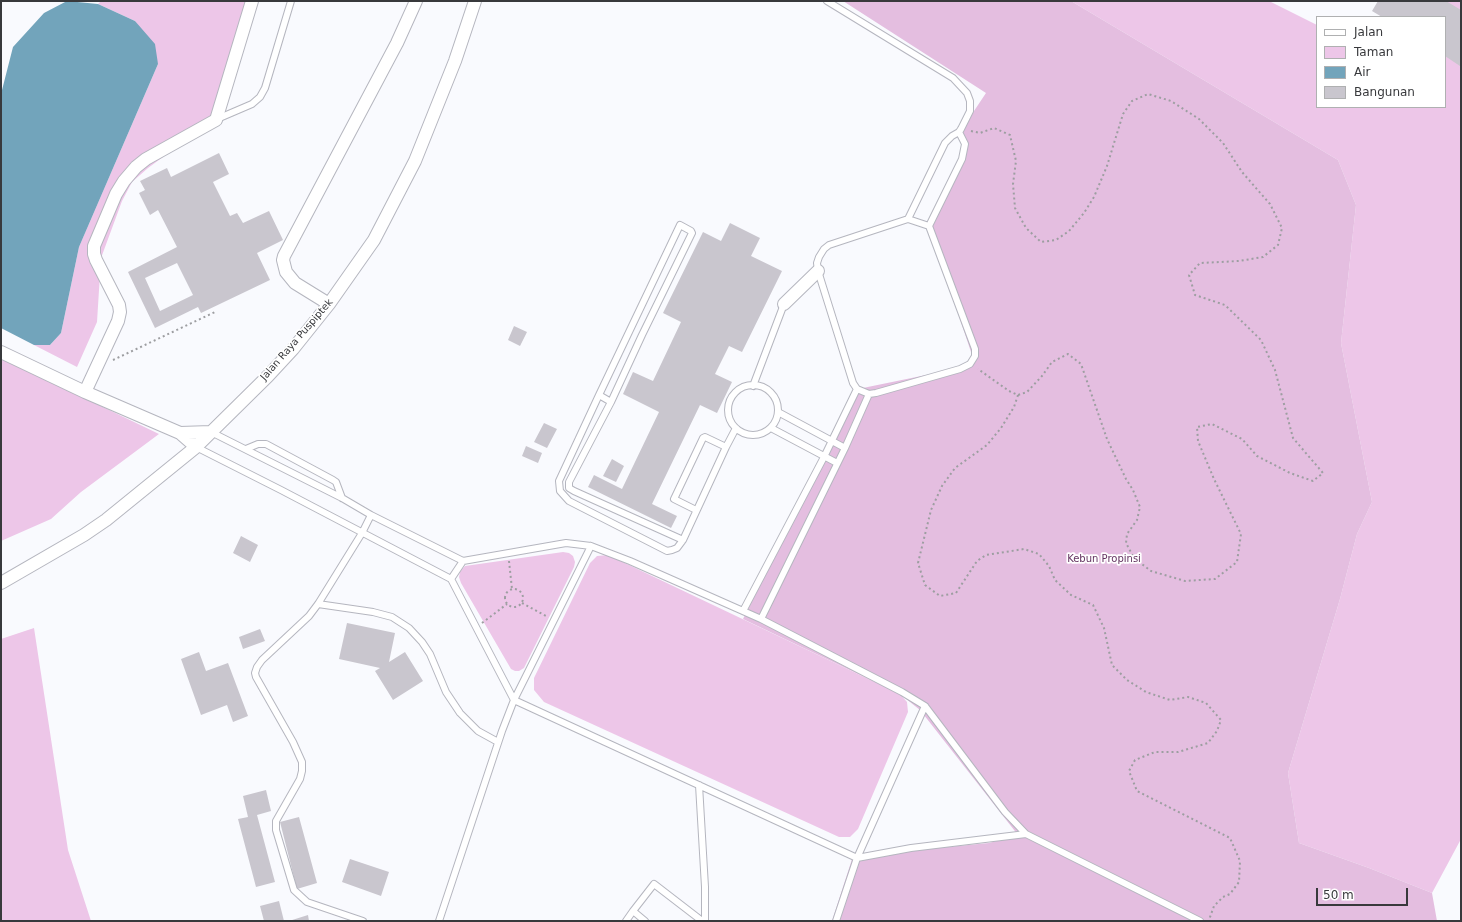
<!DOCTYPE html>
<style>
body{margin:0}
#map{position:relative;width:1462px;height:922px;overflow:hidden;background:#f9fafe;font-family:"DejaVu Sans",sans-serif}
canvas{display:block}
.frame{position:absolute;inset:0;border:2px solid #38393c;pointer-events:none}
.legend{position:absolute;left:1316px;top:16px;width:130px;height:92px;box-sizing:border-box;background:#fff;border:1px solid #afb0b1;margin:0;padding:5px 7px;list-style:none;font-size:12px;color:#38393c}
.legend li{display:flex;align-items:center;gap:8px;height:20px}
.legend b{width:20px;border:1px solid #afb0b1}
.scale{position:absolute;left:1316px;top:888px;width:92px;height:18px;box-sizing:border-box;border:2px solid #38393c;border-top:0;padding-left:5px;font-size:12px;line-height:14px;white-space:nowrap;color:#38393c;-webkit-text-stroke:3px #fff;paint-order:stroke}
</style>
<div id="map">
<canvas width="1462" height="922"></canvas>
<div class="frame"></div>
<ul class="legend">
<li><b style="height:5px;background:#fff"></b>Jalan</li>
<li><b style="height:11px;background:#edc6e8"></b>Taman</li>
<li><b style="height:11px;background:#72a4bb"></b>Air</li>
<li><b style="height:11px;background:#c9c6ce"></b>Bangunan</li>
</ul>
<div class="scale">50 m</div>
</div>
<script>
const ctx = document.querySelector('canvas').getContext('2d');
ctx.lineJoin = 'round';
function paint(path, color) { ctx.fillStyle = color; ctx.fill(path, 'evenodd'); }
const toPath = rows => new Path2D(rows.map(r => 'M' + r).join(''));
function trace(path, color, width, dash) { ctx.strokeStyle = color; ctx.lineWidth = width; ctx.lineCap = dash ? 'butt' : 'round'; ctx.setLineDash(dash || []); ctx.stroke(path); }
function label(font, color, halo, rows, align = 'center') {
  ctx.font = font + ' "DejaVu Sans",sans-serif'; ctx.lineWidth = 3.5; ctx.setLineDash([]); ctx.textBaseline = 'middle'; ctx.strokeStyle = halo; ctx.fillStyle = color; for (const [text, x, y, turn = 0] of rows) {
    ctx.save(); ctx.translate(x, y); ctx.rotate((+turn || 0) * Math.PI / 180); ctx.textAlign = isNaN(turn) ? turn : align; if (halo) ctx.strokeText(text, 0, 0); ctx.fillText(text, 0, 0); ctx.restore();
  }
}
const green = toPath([
 [101,1,253,1,219,116,148,168,132,182,122,201,101,258,97,322,77,367,34,345,50,345,61,333,79,247,158,64,135,21,98,4],
 [1071,1,1269,1,1317,25,1317,107,1445,107,1445,17,1400,1,1461,1,1461,839,1432,893,1369,868,1299,843,1288,773,1340,599,1357,534,1372,502,1341,343,1356,205,1338,160],
 [1,355,51,382,159,434,81,492,51,519,1,541],
 [563,552,569,553,573,556,575,562,574,567,524,668,519,671,515,671,511,669,461,583,459,577,460,572,465,566],
 [608,555,900,694,907,702,908,712,858,829,850,837,839,837,544,702,534,690,534,678,590,563,597,556],
 [34,628,68,850,91,921,1,921,1,639]
]);
const forest = toPath([
 [843,1,1071,1,1338,160,1356,205,1341,343,1372,502,1357,534,1340,599,1288,773,1299,843,1369,868,1432,893,1437,921,832,921,853,856,989,843,1018,835,920,710,900,694,743,619,858,389,965,367,973,358,929,226,962,159,965,144,962,129,986,93]
]);
const water = toPath([
 [67,1,98,4,135,21,155,44,158,64,79,247,61,333,50,345,34,345,1,328,1,94,13,47,44,13]
]);
const building = toPath([
 [1378,1,1446,1,1461,10,1460,66,1445,56,1445,17,1382,17,1372,11],
 [219,153,229,174,213,182,230,216,237,213,243,223,269,211,283,240,257,253,270,280,201,313,198,307,155,328,128,272,177,247,158,210,150,215,139,193,145,190,140,181,167,168,171,177],
 [177,263,193,295,160,311,145,278],
 [730,223,760,238,751,256,782,271,742,352,729,346,715,374,732,382,717,413,700,405,652,504,677,516,671,528,588,487,594,475,622,489,659,412,623,394,633,372,653,381,681,322,663,313,703,232,721,241],
 [514,326,527,332,520,346,508,340],
 [544,423,557,429,547,448,534,442],
 [526,446,542,453,538,463,522,456],
 [612,459,624,466,616,482,603,476],
 [241,536,258,545,250,562,233,553],
 [347,623,395,633,389,662,405,652,423,681,393,700,375,671,380,668,339,659],
 [260,629,265,641,243,649,239,637],
 [199,652,206,671,228,663,248,716,233,722,227,705,201,715,181,659],
 [266,790,271,811,257,815,275,882,256,887,238,819,248,817,243,796],
 [299,817,317,883,297,889,280,822],
 [350,859,389,872,381,896,342,882],
 [279,901,284,921,264,921,260,906],
 [308,915,309,921,289,921]
]);
const path = toPath([
 [971,131,980,133,994,128,1010,135,1016,161,1013,184,1015,208,1026,228,1041,242,1056,240,1069,231,1084,213,1094,197,1107,166,1123,114,1132,101,1148,94,1171,101,1199,119,1223,143,1242,172,1270,204,1282,228,1278,245,1263,257,1239,261,1200,263,1189,275,1195,295,1225,305,1261,340,1275,370,1293,438,1323,473,1313,481,1290,473,1257,456,1242,439,1212,424,1197,427,1198,441,1214,479,1241,534,1237,562,1215,579,1185,581,1151,571,1134,558,1126,543,1127,534,1137,520,1140,507,1133,490,1126,479,1107,439,1081,364,1068,354,1052,362,1042,376,1027,392,1018,395,1009,391,978,369],
 [113,360,215,312],
 [1018,395,1014,407,1001,428,987,445,955,468,942,486,931,510,918,563,925,585,940,596,956,593,977,561,986,555,1024,549,1039,554,1049,566,1055,580,1071,595,1093,605,1104,628,1112,665,1127,680,1146,692,1170,700,1188,697,1206,703,1221,720,1217,731,1208,743,1178,752,1155,752,1135,760,1129,771,1137,791,1230,838,1240,861,1239,882,1230,894,1223,897,1214,906,1209,920],
 [509,561,512,589],
 '505 598a9 9 0 1 1 18 0a9 9 0 1 1-18 0Z',
 [522,603,546,616],
 [482,623,507,604]
]);
const service = toPath([
 [827,1,953,78,967,93,970,101,970,111,961,129,959,132,952,136,945,143,908,219,829,245,824,249,819,257,817,263,818,271,853,383,857,389,869,394,876,393,960,369,970,364,975,356,975,349,929,226,908,219],
 [217,119,252,104,260,97,265,88,291,1],
 [929,226,962,159,965,144,959,132],
 '728 410a25 25 0 1 1 50 0a25 25 0 1 1-50 0Z',
 [753,386,784,304],
 [599,395,611,402],
 [778,412,845,448],
 [771,428,837,463],
 [211,432,342,498,371,515,463,561,566,543,591,546,630,561,761,619,902,692,925,706,1005,812,1026,834,1200,921],
 [196,447,281,490,451,579,514,700,857,858,911,848,1026,834],
 [246,449,258,444,266,444,333,480,336,482,342,498],
 [696,510,674,499,703,438,705,437,726,447],
 [683,540,574,491,569,488,569,482,611,402,642,335,692,233,691,231,680,225,599,395,559,481,560,491,569,501,667,551,672,550,677,548,683,540,726,447,736,428],
 [451,579,463,561],
 [318,604,373,612,392,617,409,628,422,642,430,654,446,692,460,713,478,731,498,742],
 [743,611,824,457,857,389],
 [761,619,845,448,869,394],
 [699,785,705,887,705,921],
 [633,911,654,884,702,921],
 [363,921,307,902,294,890,276,830,276,821,300,779,302,771,302,762,293,742,256,677,255,673,257,667,262,660,309,616,318,604,362,533,371,515],
 [439,921,502,731,514,700,591,546],
 [626,921,633,911,645,921],
 [836,921,857,858,925,706]
]);
const minor = toPath([
 [329,304,295,283,286,272,283,260,284,256,397,43,416,1],
 [784,304,818,271],
 [1,352,85,392,180,433,196,447],
 [85,392,118,321,120,312,119,305,96,260,94,254,94,246,116,194,124,181,136,167,146,159,216,120,252,1],
 [180,433,211,432],
 [1,583,84,535,106,520,196,447,268,376,293,349,329,304,374,240,415,161,455,61,475,1]
]);
const streetNames = [
 ["Jalan Raya Puspiptek",297,340,-49]
];
const parkNames = [
 ["Kebun Propinsi",1104,559]
];
paint(green, '#edc6e8');
paint(forest, '#e4bee0');
paint(water, '#72a4bb');
paint(building, '#c9c6ce');
trace(service, '#b5b6bf', 8);
trace(minor, '#b5b6bf', 14);
trace(path, '#9d9ea1', 2, [2, 3]);
trace(service, '#fff', 6);
trace(minor, '#fff', 12);
label('10px', '#38393c', '#fff', streetNames);
label('10px', '#633360', '#fff', parkNames);
</script>
